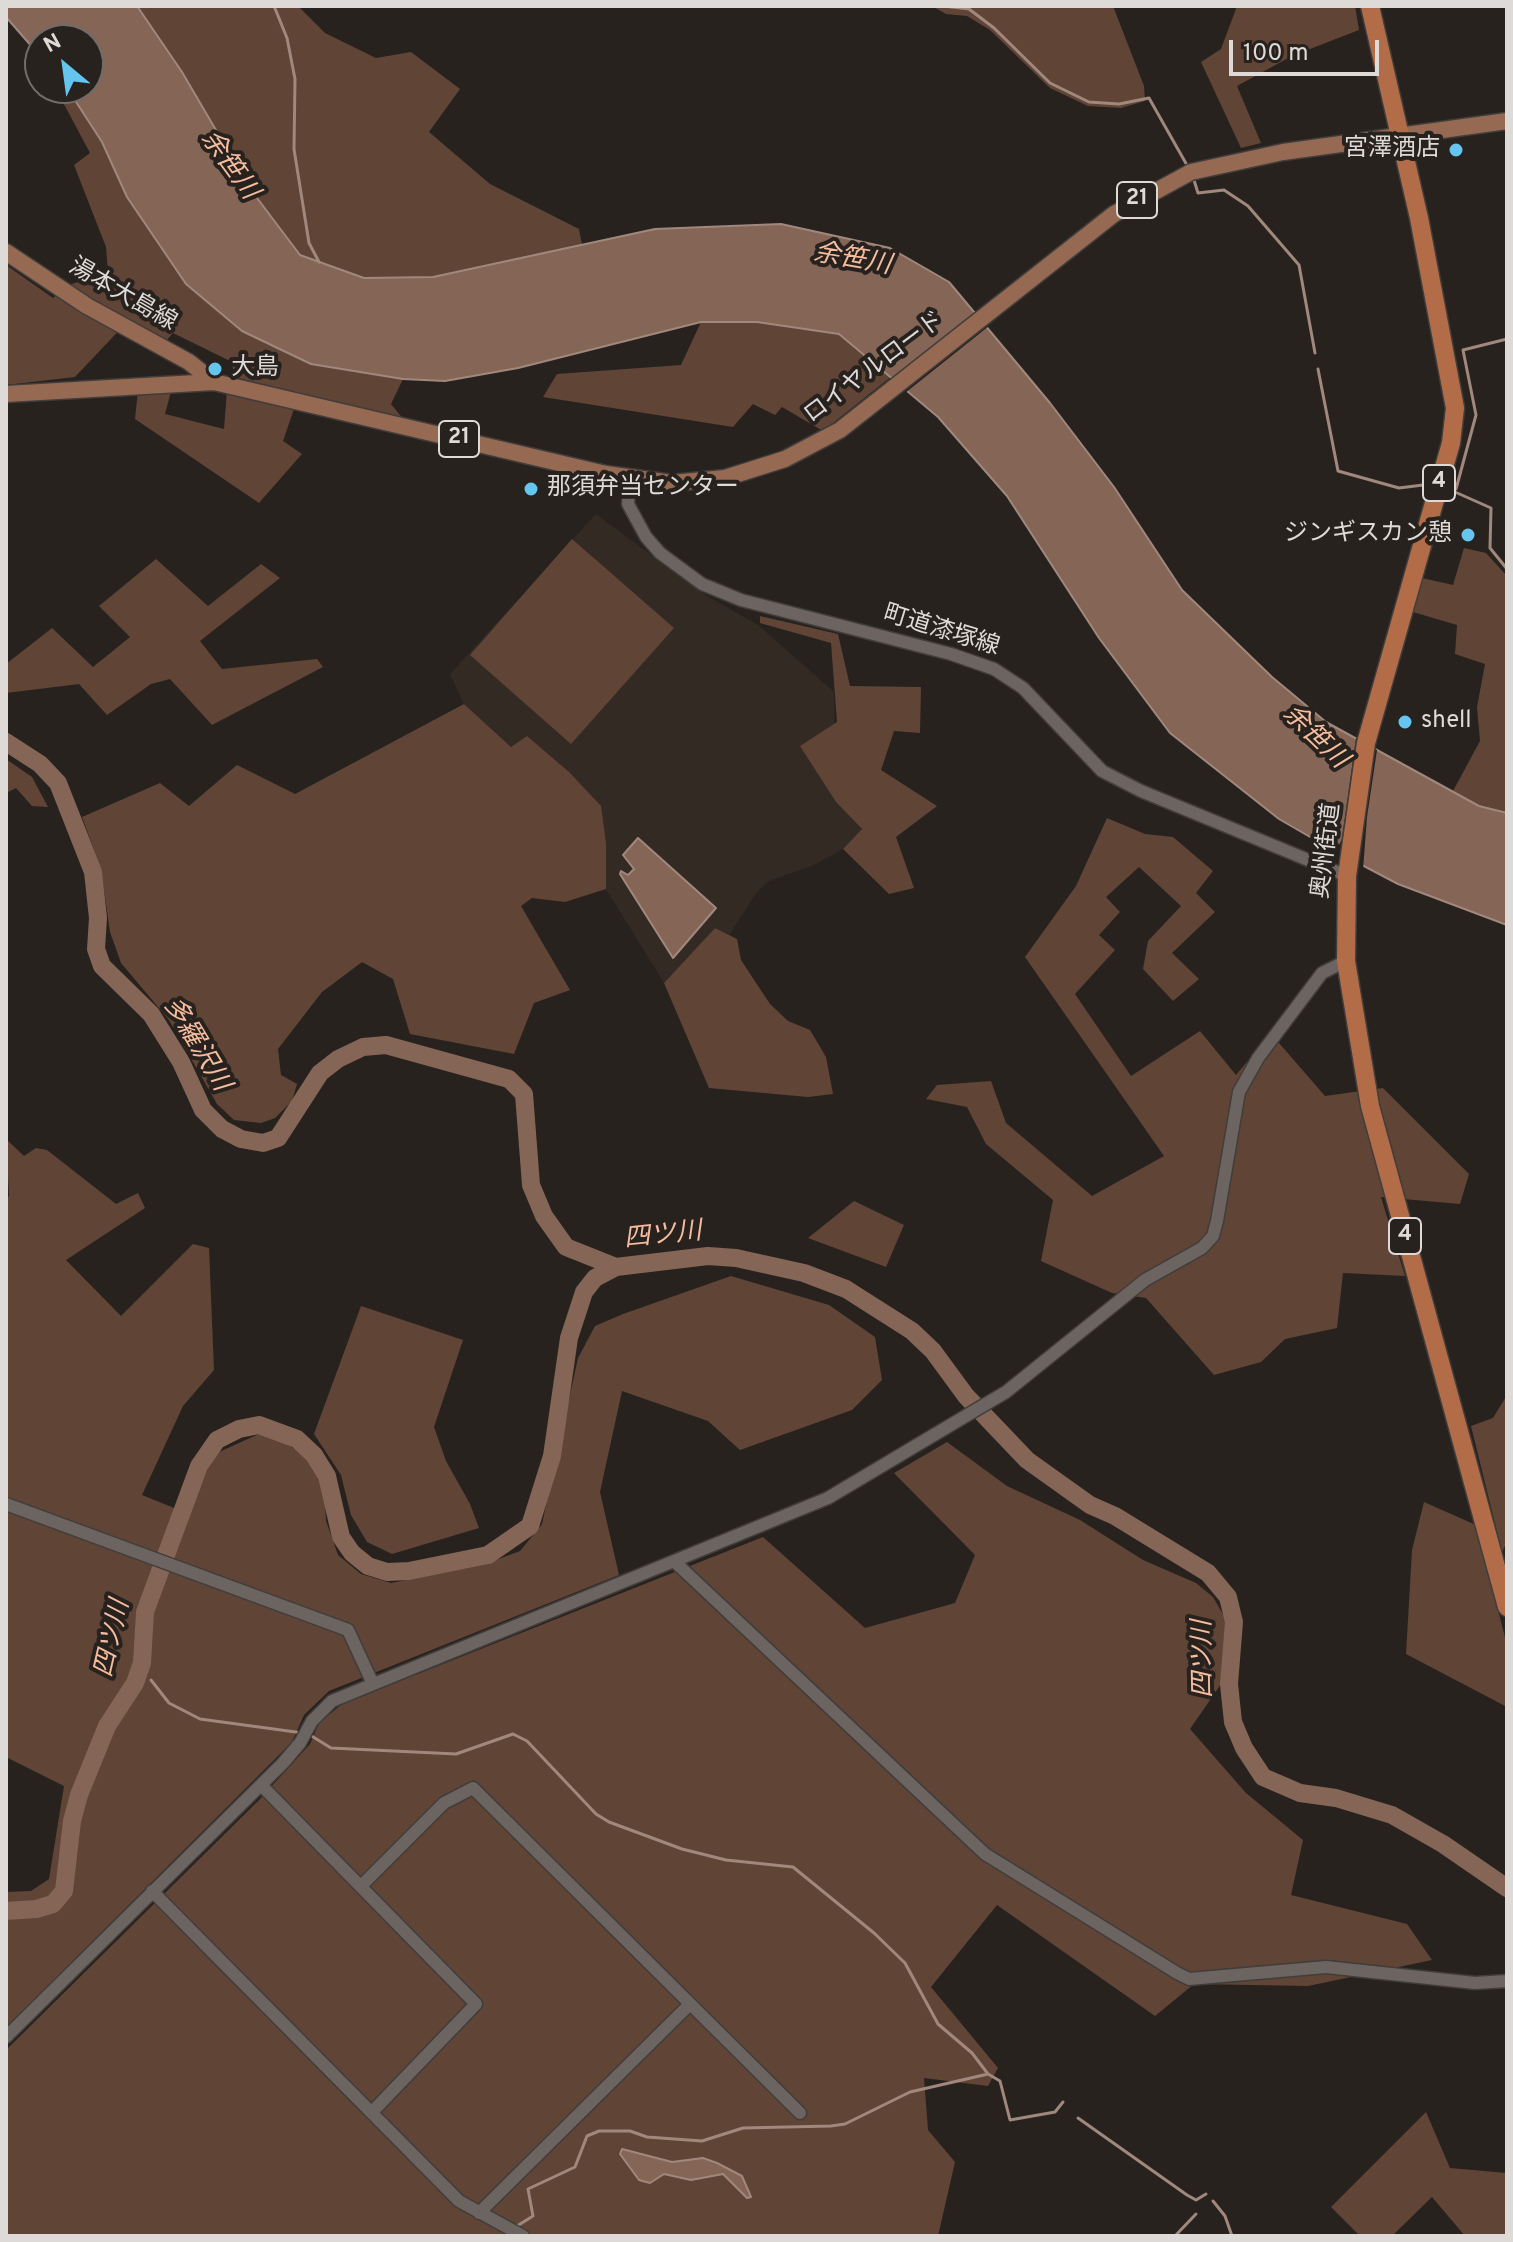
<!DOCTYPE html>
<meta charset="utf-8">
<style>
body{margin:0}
#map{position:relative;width:1513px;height:2242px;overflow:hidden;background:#28221f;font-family:Overpass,sans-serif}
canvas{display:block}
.frame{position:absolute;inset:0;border:8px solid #dedad8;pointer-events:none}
.north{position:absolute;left:24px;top:24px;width:80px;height:80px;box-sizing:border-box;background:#28221f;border:2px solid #716c69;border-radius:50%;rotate:331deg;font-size:22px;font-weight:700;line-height:32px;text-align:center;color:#dedad8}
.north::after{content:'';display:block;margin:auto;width:28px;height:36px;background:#64c5ee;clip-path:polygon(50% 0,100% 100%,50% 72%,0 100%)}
.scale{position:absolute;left:1229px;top:40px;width:150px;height:36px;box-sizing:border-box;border:4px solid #dedad8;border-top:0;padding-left:10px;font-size:24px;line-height:28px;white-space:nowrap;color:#dedad8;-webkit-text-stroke:6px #28221f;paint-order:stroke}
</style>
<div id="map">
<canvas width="1513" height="2242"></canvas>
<div class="frame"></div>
<div class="north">N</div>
<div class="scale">100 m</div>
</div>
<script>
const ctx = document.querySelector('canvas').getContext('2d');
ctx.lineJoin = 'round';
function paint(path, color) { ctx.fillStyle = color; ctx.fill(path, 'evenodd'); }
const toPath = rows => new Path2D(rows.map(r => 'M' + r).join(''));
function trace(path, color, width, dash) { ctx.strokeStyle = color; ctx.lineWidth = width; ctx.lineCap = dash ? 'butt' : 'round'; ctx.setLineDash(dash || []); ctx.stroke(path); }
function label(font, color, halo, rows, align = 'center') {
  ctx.font = font + ' Overpass,"Noto Sans JP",sans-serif'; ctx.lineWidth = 8; ctx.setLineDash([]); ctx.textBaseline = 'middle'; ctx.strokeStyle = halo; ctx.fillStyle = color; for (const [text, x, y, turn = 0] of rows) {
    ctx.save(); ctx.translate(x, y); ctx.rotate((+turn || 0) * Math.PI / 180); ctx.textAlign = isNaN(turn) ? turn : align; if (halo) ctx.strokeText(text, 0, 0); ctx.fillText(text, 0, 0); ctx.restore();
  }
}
const built = toPath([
 [596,514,705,595,758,625,834,692,836,802,862,829,843,849,814,865,769,881,757,892,729,935,715,928,664,983,606,889,605,840,527,736,511,747,464,704,450,674]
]);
const green = toPath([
 [137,6,298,6,325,33,376,58,411,52,460,89,429,132,490,184,579,229,582,245,433,277,364,278,300,255,251,190,182,72],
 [932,6,1113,6,1144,86,1145,101,1121,108,1088,106,1050,88,990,30,967,16,946,14],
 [1237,6,1355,6,1359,30,1292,56,1237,86,1261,143,1241,148,1201,62,1221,49],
 [59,88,67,88,102,142,126,194,311,364,403,379,391,404,404,420,234,377,232,362,173,333,165,342,127,322,75,377,6,385,6,265,53,298,66,286,108,272,106,247,74,165,90,153,57,91],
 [701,322,757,322,839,334,892,376,823,431,782,407,775,415,753,404,733,427,543,397,557,374,681,365],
 [172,388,165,414,224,429,227,390,294,409,283,441,302,454,259,503,135,419,138,390],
 [572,539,674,628,571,744,470,655],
 [1464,548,1486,553,1507,576,1507,813,1479,806,1453,791,1480,741,1477,707,1485,664,1455,654,1457,625,1413,612,1422,578,1453,585],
 [156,559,208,606,261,564,280,578,200,641,222,669,317,659,323,667,212,725,170,679,151,684,107,715,79,684,6,693,6,664,52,628,93,667,130,637,99,606],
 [760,616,838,634,850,686,921,687,920,733,894,731,881,770,937,806,896,837,914,888,889,894,843,849,862,829,836,802,800,746,837,722,831,643,760,623],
 [464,704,511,747,527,736,569,772,601,806,606,843,606,889,565,902,532,898,521,906,570,990,534,1003,514,1054,410,1034,393,979,362,962,322,992,278,1049,281,1075,297,1084,292,1101,275,1118,261,1123,234,1120,217,1104,169,1020,121,963,110,932,101,869,82,817,160,783,189,806,237,765,295,794],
 [6,759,32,777,48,807,32,806,16,788,6,793],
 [1107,818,1145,834,1173,837,1213,871,1196,893,1215,912,1172,953,1199,979,1173,1001,1143,969,1148,941,1181,906,1139,867,1106,897,1120,912,1099,935,1115,950,1075,994,1131,1076,1200,1031,1236,1075,1267,1038,1279,1043,1325,1096,1383,1088,1469,1174,1460,1204,1381,1197,1405,1276,1343,1273,1337,1328,1285,1339,1261,1362,1214,1375,1146,1298,1112,1293,1041,1261,1053,1200,986,1144,967,1107,926,1099,937,1085,991,1081,1006,1123,1092,1196,1164,1156,1025,957,1076,886],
 [715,928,737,939,741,960,770,1004,788,1021,810,1030,826,1057,833,1094,808,1097,709,1088,664,983],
 [6,1139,24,1156,36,1148,47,1150,116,1204,138,1193,145,1208,66,1260,121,1316,193,1244,209,1248,214,1370,183,1406,142,1495,189,1514,207,1470,219,1452,259,1434,281,1440,307,1457,324,1485,326,1521,338,1555,361,1574,391,1583,483,1565,520,1551,542,1524,578,1358,595,1326,623,1314,731,1276,829,1305,875,1337,882,1380,852,1410,740,1450,708,1421,622,1391,600,1492,619,1575,329,1691,304,1715,292,1742,6,2028,6,1892,31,1891,49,1879,64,1786,6,1757,6,1200,9,1196],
 [854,1201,904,1225,886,1267,808,1238],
 [361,1306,463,1340,434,1427,446,1461,470,1504,479,1528,392,1554,367,1542,351,1515,341,1475,314,1434],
 [1507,1395,1507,1542,1502,1552,1471,1426,1493,1418],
 [947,1442,1007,1486,1080,1520,1143,1560,1196,1583,1213,1597,1228,1623,1221,1684,1190,1729,1246,1793,1303,1840,1291,1895,1407,1924,1432,1960,1308,1986,1194,1984,1155,2016,997,1905,931,1987,998,2068,988,2086,924,2078,928,2130,955,2162,938,2236,6,2236,6,2050,259,1800,310,1744,319,1723,342,1704,763,1537,865,1628,955,1603,975,1555,894,1473],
 [1424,1502,1476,1525,1507,1645,1507,1707,1406,1654,1412,1550],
 [1426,2112,1450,2168,1507,2173,1507,2236,1465,2236,1432,2197,1392,2236,1360,2236,1331,2207]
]);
const water = toPath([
 [6,6,137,6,182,72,251,190,300,255,364,278,433,277,655,229,781,224,890,248,949,282,1050,403,1114,487,1182,590,1272,677,1326,722,1479,806,1507,813,1507,925,1398,884,1324,845,1279,819,1170,733,1099,638,1007,496,938,417,839,334,757,322,701,322,518,368,445,381,403,379,311,364,242,331,186,284,127,197,102,142,67,88,88,88,88,40,40,40,40,56,6,17,6,6],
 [638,838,716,908,673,958,620,874,621,871,628,875,634,869,623,855,638,838],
 [622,2149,672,2162,703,2158,717,2163,742,2176,751,2197,747,2198,723,2174,691,2180,664,2174,650,2183,639,2180,620,2154,622,2149]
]);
const pier = toPath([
 [977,311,989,326,905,393,891,381],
 [1356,738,1377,750,1367,817,1363,870,1334,855,1342,839]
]);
const stream = toPath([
 [274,6,287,38,295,79,294,149,309,243,319,262],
 [943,6,969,9,994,28,1050,83,1089,102,1119,104,1149,98,1188,167],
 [1193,177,1198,193,1224,190,1248,206,1299,265,1315,353],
 [1318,369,1338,471,1399,488,1431,484],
 [1446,488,1491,508,1490,548,1507,569],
 [1456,489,1476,415,1463,350,1507,339],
 [151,1680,169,1703,200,1719,303,1733],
 [310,1735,331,1748,456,1754,513,1734,527,1741,596,1814,609,1822,682,1849,726,1860,793,1867,874,1933,905,1963,938,2024,972,2053,988,2074],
 [1078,2118,1187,2195,1196,2200,1206,2194],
 [1213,2201,1225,2216,1232,2236],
 [517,2226,533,2216,528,2189,575,2167,587,2136,599,2131,630,2131,647,2137,702,2141,743,2128,831,2126,845,2124,910,2092,988,2074,1000,2081,1010,2120,1055,2112,1063,2102],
 [1175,2236,1196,2214]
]);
const river = toPath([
 [6,742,40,764,58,783,93,872,98,918,96,949,102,966,151,1014,181,1062,203,1110,222,1129,241,1139,263,1143,278,1138,320,1073,338,1059,363,1047,386,1045,509,1079,524,1094,531,1185,544,1216,566,1247,616,1267],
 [6,1911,36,1909,53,1904,64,1891,72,1821,79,1795,107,1726,135,1683,142,1663,145,1612,199,1466,217,1440,239,1429,259,1425,297,1439,314,1455,327,1476,341,1537,352,1553,368,1566,387,1572,409,1571,488,1555,530,1526,552,1456,569,1338,584,1292,595,1278,616,1267,708,1256,736,1258,804,1273,846,1289,912,1331,933,1351,966,1396,1027,1460,1090,1505,1115,1516,1208,1573,1228,1597,1234,1622,1229,1684,1233,1722,1244,1748,1263,1777,1300,1793,1336,1798,1392,1815,1443,1844,1507,1888]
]);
const minor = toPath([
 [630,477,628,504,646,537,660,553,702,584,741,600,951,654,994,669,1023,688,1102,771,1141,791,1347,876],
 [6,1504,348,1630,373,1684],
 [676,1563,985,1854,1177,1973,1189,1979,1326,1967,1475,1983,1507,1981],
 [261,1785,476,2004,373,2111],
 [361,1886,444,1803,473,1788,800,2113],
 [152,1891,459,2201,523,2236],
 [6,2037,283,1763,300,1743,312,1721,332,1701,828,1498,1006,1392,1145,1280,1202,1248,1213,1236,1217,1221,1239,1092,1258,1058,1322,973,1346,961],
 [479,2213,689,2005]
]);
const major = toPath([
 [6,252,87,306,189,362,214,382],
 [6,394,214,382,606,474,672,483,725,478,785,459,840,430,1114,214,1191,172,1283,152,1507,121]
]);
const highway = toPath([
 [1370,6,1419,218,1455,408,1451,443,1366,743,1347,876,1346,961,1370,1106,1507,1607]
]);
const markers = [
 [1456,150,8,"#64c5ee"],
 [215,369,8,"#64c5ee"],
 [531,489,8,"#64c5ee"],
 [1468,535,8,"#64c5ee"],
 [1405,722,8,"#64c5ee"]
];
const shields = [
 [1137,200,40],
 [459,439,40],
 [1439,483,32],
 [1405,1236,32]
];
const shieldNames = [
 ["21",1137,200],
 ["21",459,439],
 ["4",1439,483],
 ["4",1405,1236]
];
const poiNames = [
 ["宮澤酒店",1440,150,"right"],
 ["大島",231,369],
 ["那須弁当センター",547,489],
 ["ジンギスカン憩",1452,535,"right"],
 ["shell",1421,722]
];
const streetNames = [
 ["湯本大島線",122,296,30],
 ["ロイヤルロード",875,369,-37],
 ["町道漆塚線",941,632,17],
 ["奥州街道",1328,851,-83]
];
const waterNames = [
 ["余笹川",228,166,54],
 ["余笹川",852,261,10],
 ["余笹川",1314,738,44],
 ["多羅沢川",195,1045,59],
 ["四ツ川",663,1237,-6],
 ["四ツ川",114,1639,-77],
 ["四ツ川",1205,1659,-91]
];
paint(built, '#342a24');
paint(green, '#604436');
paint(water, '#856555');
trace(water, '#a0887c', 2);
paint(pier, '#28221f');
trace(stream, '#a0887c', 3);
trace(river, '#856555', 18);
trace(minor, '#413d3b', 15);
trace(major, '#413d3b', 19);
trace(highway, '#413d3b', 21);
trace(minor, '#6b6461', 12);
trace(major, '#966952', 16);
trace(highway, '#b26d48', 18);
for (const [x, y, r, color] of markers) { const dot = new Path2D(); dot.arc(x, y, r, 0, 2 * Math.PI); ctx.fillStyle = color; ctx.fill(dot); trace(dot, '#28221f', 3); }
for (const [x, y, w] of shields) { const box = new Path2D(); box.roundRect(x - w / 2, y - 18, w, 36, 6); ctx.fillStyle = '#28221f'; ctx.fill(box); trace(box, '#dedad8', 2); }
label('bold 22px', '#dedad8', null, shieldNames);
label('24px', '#dedad8', '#28221f', poiNames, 'left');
label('24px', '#dedad8', '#28221f', streetNames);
label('italic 26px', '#f5bc9e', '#28221f', waterNames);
</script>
